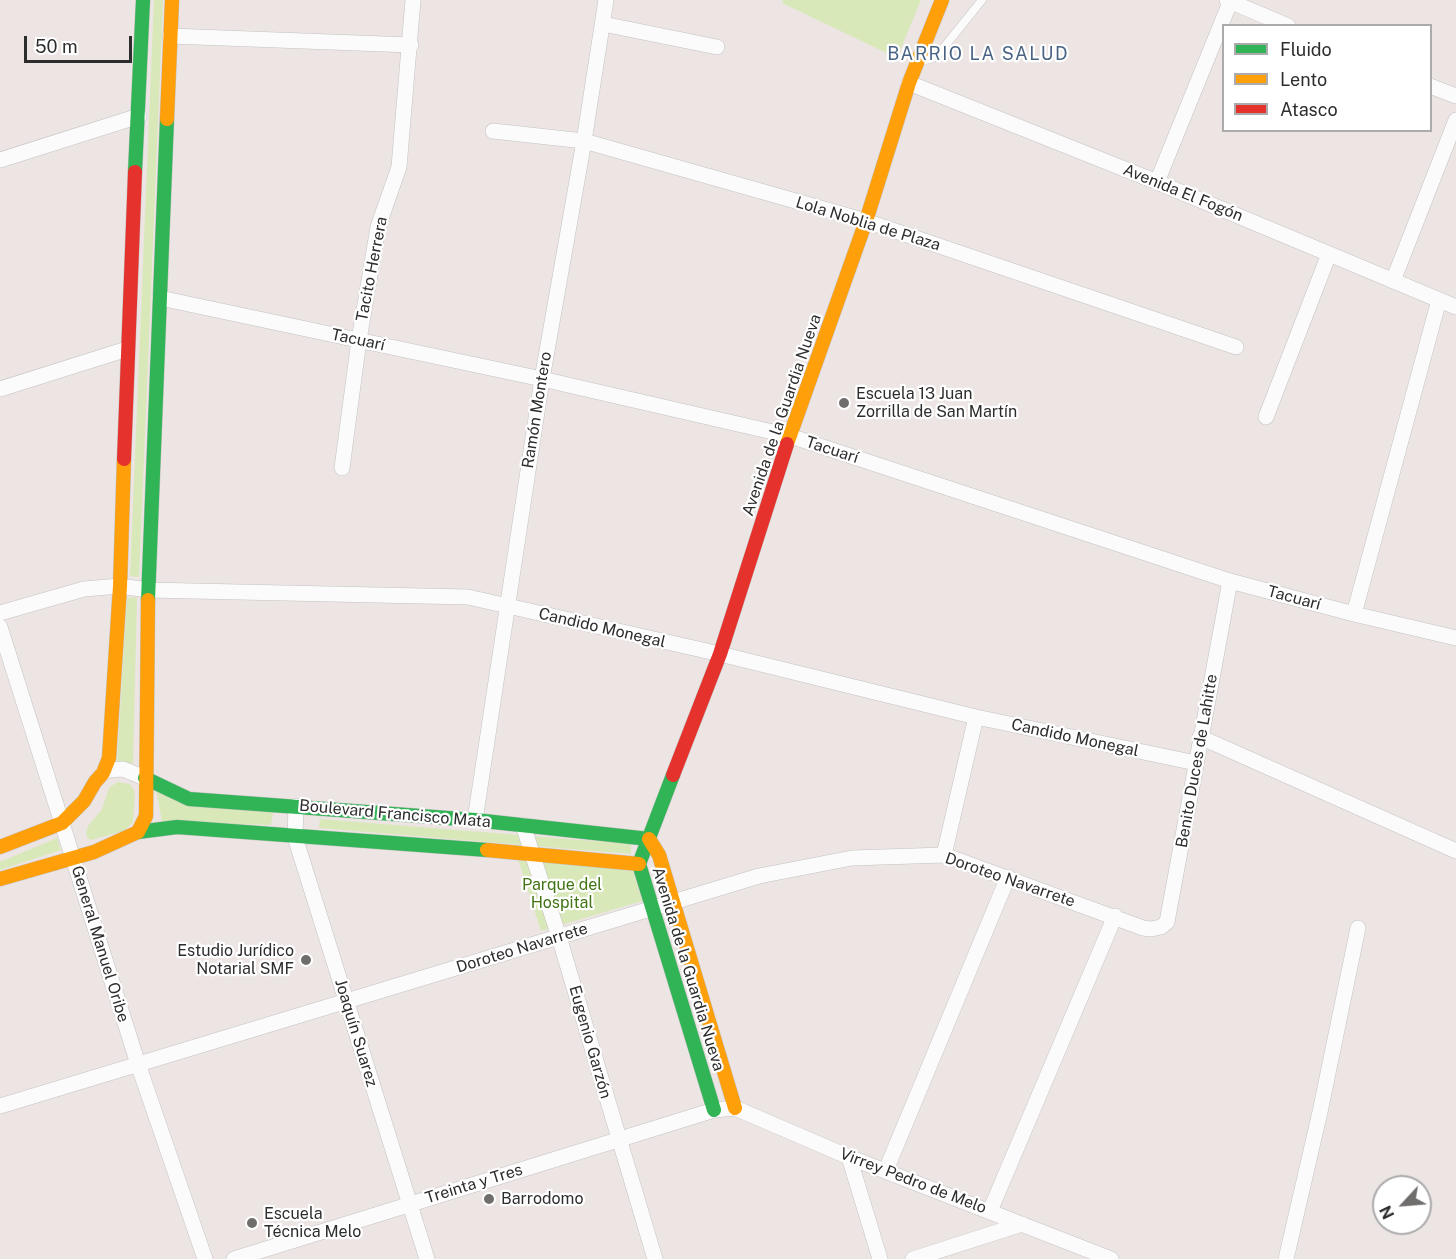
<!DOCTYPE html>
<meta charset="utf-8">
<style>
body{margin:0}
#map{position:relative;width:1456px;height:1259px;overflow:hidden;background:#ece5e3;font-family:"Public Sans",sans-serif}
canvas{display:block}
.legend{position:absolute;left:1222px;top:24px;width:210px;height:108px;box-sizing:border-box;background:#fff;border:2px solid #ababab;margin:0;padding:8px 10px;list-style:none;font-size:18px;color:#2d2d2d}
.legend li{display:flex;align-items:center;gap:12px;height:30px}
.legend b{width:30px;border:2px solid #ababab}
.north{position:absolute;left:1372px;top:1175px;width:60px;height:60px;box-sizing:border-box;background:#fff;border:2px solid #ababab;border-radius:50%;rotate:244deg;font-size:16px;font-weight:700;line-height:24px;text-align:center;color:#2d2d2d}
.north::after{content:'';display:block;margin:auto;width:21px;height:27px;background:#706d6d;clip-path:polygon(50% 0,100% 100%,50% 72%,0 100%)}
.scale{position:absolute;left:24px;top:36px;width:108px;height:27px;box-sizing:border-box;border:3px solid #2d2d2d;border-top:0;padding-left:8px;font-size:18px;line-height:21px;white-space:nowrap;color:#2d2d2d;-webkit-text-stroke:4px #fff;paint-order:stroke}
</style>
<div id="map">
<canvas width="1456" height="1259"></canvas>
<ul class="legend">
<li><b style="height:8px;background:#30b455"></b>Fluido</li>
<li><b style="height:8px;background:#ff9f0a"></b>Lento</li>
<li><b style="height:8px;background:#e5322d"></b>Atasco</li>
</ul>
<div class="north">N</div>
<div class="scale">50 m</div>
</div>
<script>
const ctx = document.querySelector('canvas').getContext('2d');
ctx.lineJoin = 'round';
function paint(path, color) { ctx.fillStyle = color; ctx.fill(path, 'evenodd'); }
const toPath = rows => new Path2D(rows.map(r => 'M' + r).join(''));
function trace(path, color, width, dash) { ctx.strokeStyle = color; ctx.lineWidth = width; ctx.lineCap = dash ? 'butt' : 'round'; ctx.setLineDash(dash || []); ctx.stroke(path); }
function label(font, color, halo, rows, align = 'center') {
  ctx.font = font + ' "Public Sans",sans-serif'; ctx.lineWidth = 4.5; ctx.setLineDash([]); ctx.textBaseline = 'middle'; ctx.strokeStyle = halo; ctx.fillStyle = color; for (const [text, x, y, turn = 0] of rows) {
    ctx.save(); ctx.translate(x, y); ctx.rotate((+turn || 0) * Math.PI / 180); ctx.textAlign = isNaN(turn) ? turn : align; if (halo) ctx.strokeText(text, 0, 0); ctx.fillText(text, 0, 0); ctx.restore();
  }
}
const green = toPath([
 [154,0,163,0,139,577,130,576],
 [783,0,921,0,897,58,782,3],
 [137,597,133,763,117,763,127,598],
 [117,782,130,784,135,792,133,822,124,831,91,840,87,838,86,833,88,826,102,809,109,788],
 [156,789,273,813,271,825,162,822],
 [320,819,631,844,631,854,319,828],
 [57,838,61,850,0,870,0,862],
 [518,859,633,871,642,901,541,931]
]);
const lane = toPath([
 [921,61,933,58,941,51,982,0]
]);
const street = toPath([
 [1227,0,1288,26],
 [603,24,717,47],
 [170,36,411,45],
 [909,83,1157,182,1456,307],
 [1430,86,1456,96],
 [493,131,584,141,866,221,1236,347],
 [0,160,139,116],
 [1157,182,1231,0],
 [1393,281,1456,120],
 [160,298,542,379,790,436,1230,581,1354,614,1456,638],
 [0,389,127,349],
 [1266,417,1329,254],
 [342,468,359,340,378,227,399,167,413,0],
 [0,613,84,589,120,586,148,590,468,597,720,654,976,717,1196,763],
 [1354,614,1439,300],
 [0,627,138,1064,205,1259],
 [1200,737,1456,851],
 [103,773,108,770,123,769,145,778],
 [296,806,295,837,427,1259],
 [475,820,542,379,584,141,606,0],
 [523,825,559,937,655,1259],
 [944,855,976,717],
 [0,1106,759,876,852,858,944,855,1143,928,1151,929,1161,927,1167,922,1230,581],
 [849,1157,880,1259],
 [886,1170,1008,877],
 [990,1211,1115,916],
 [234,1259,714,1110,735,1108,849,1157,1111,1259],
 [913,1259,1022,1224],
 [1286,1259,1320,1112,1358,928]
]);
const fast = toPath([
 [135,172,143,0],
 [148,600,167,119],
 [673,775,639,864,714,1110],
 [145,778,189,799,475,820,649,839],
 [138,832,177,827,487,850]
]);
const slow = toPath([
 [167,119,172,0],
 [787,444,866,221,909,83,942,0],
 [649,839,659,855,735,1108],
 [0,847,62,823,84,801,95,782,103,773,109,758,120,586,124,459],
 [487,850,639,864],
 [0,879,94,852,138,832,146,816,148,600]
]);
const jam = toPath([
 [124,459,135,172],
 [673,775,720,654,787,444]
]);
const markers = [
 [844,403,6,"#706d6d"],
 [306,960,6,"#706d6d"],
 [489,1199,6,"#706d6d"],
 [252,1223,6,"#706d6d"]
];
const streetNames = [
 ["Avenida El Fogón",1183,193,22],
 ["Lola Noblia de Plaza",868,224,17],
 ["Tacito Herrera",372,269,-79],
 ["Tacuarí",358,340,12],
 ["Ramón Montero",537,410,-81],
 ["Avenida de la Guardia Nueva",782,415,-71],
 ["Tacuarí",832,450,18],
 ["Tacuarí",1294,598,15],
 ["Candido Monegal",602,628,13],
 ["Candido Monegal",1075,738,12],
 ["Benito Duces de Lahitte",1197,761,-80],
 ["Boulevard Francisco Mata",395,814,5],
 ["Doroteo Navarrete",1010,880,19],
 ["General Manuel Oribe",100,944,73],
 ["Doroteo Navarrete",522,948,-17],
 ["Avenida de la Guardia Nueva",688,969,73],
 ["Joaquín Suarez",356,1033,73],
 ["Eugenio Garzón",590,1042,74],
 ["Virrey Pedro de Melo",913,1181,21],
 ["Treinta y Tres",474,1184,-17]
];
const poiNames = [
 ["Escuela 13 Juan",856,394],
 ["Zorrilla de San Martín",856,412],
 ["Estudio Jurídico",294,951,"right"],
 ["Notarial SMF",294,969,"right"],
 ["Barrodomo",501,1199],
 ["Escuela",264,1214],
 ["Técnica Melo",264,1232]
];
const parkNames = [
 ["Parque del",562,885],
 ["Hospital",562,903]
];
const neighbourhoodNames = [
 ["BARRIO LA SALUD",978,54]
];
paint(green, '#d9e8b9');
trace(lane, '#c3c2c2', 9);
trace(street, '#c3c2c2', 16);
trace(fast, '#c3c2c2', 15);
trace(slow, '#c3c2c2', 15);
trace(jam, '#c3c2c2', 15);
trace(lane, '#fcfbfb', 8);
trace(street, '#fcfbfb', 15);
trace(fast, '#30b455', 14);
trace(slow, '#ff9f0a', 14);
trace(jam, '#e5322d', 14);
for (const [x, y, r, color] of markers) { const dot = new Path2D(); dot.arc(x, y, r, 0, 2 * Math.PI); ctx.fillStyle = color; ctx.fill(dot); trace(dot, '#fff', 2); }
label('16px', '#2d2d2d', '#fff', streetNames);
label('16px', '#2d2d2d', '#fff', poiNames, 'left');
label('16px', '#427314', '#fff', parkNames);
ctx.letterSpacing = '1.5px';
label('18px', '#486383', '#fff', neighbourhoodNames);
ctx.letterSpacing = '0px';
</script>
